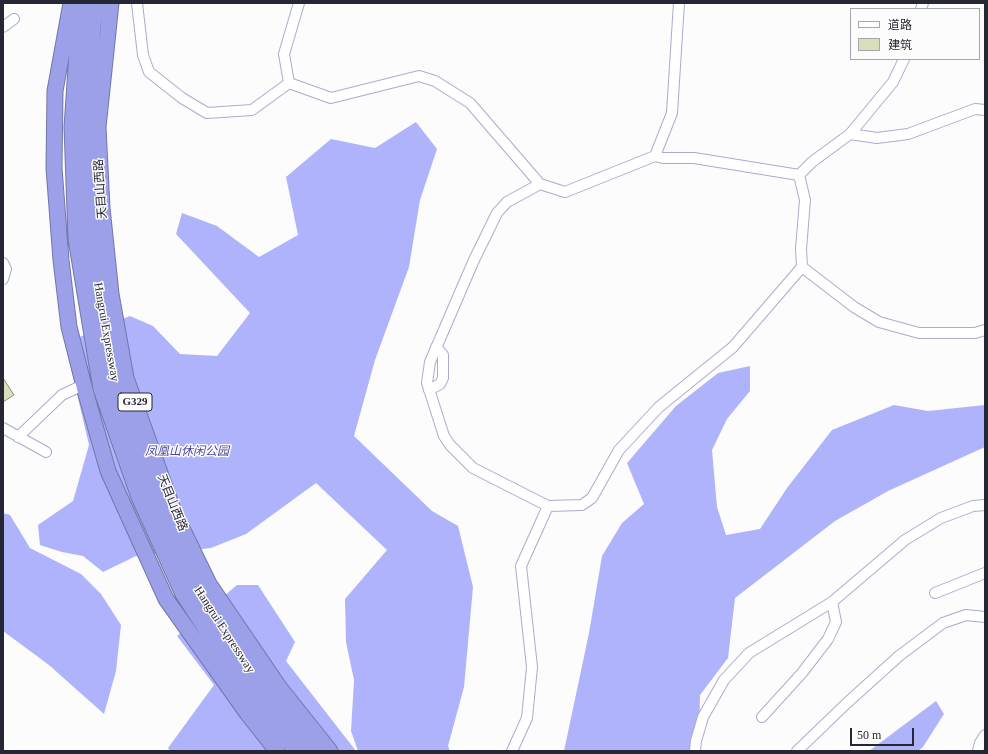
<!DOCTYPE html>
<meta charset="utf-8">
<style>
body{margin:0}
#map{position:relative;width:988px;height:754px;overflow:hidden;background:#fcfcfc;font-family:"Times New Roman","Noto Sans SC",serif}
canvas{display:block}
.frame{position:absolute;inset:0;border:4px solid #262734;pointer-events:none}
.legend{position:absolute;left:850px;top:8px;width:130px;height:52px;box-sizing:border-box;background:#fcfcfc;border:1px solid #a6a7ac;margin:0;padding:5px 7px;list-style:none;font-size:12px;color:#262734}
.legend li{display:flex;align-items:center;gap:8px;height:20px}
.legend b{width:20px;border:1px solid #a6a7ac}
.scale{position:absolute;left:850px;top:728px;width:64px;height:18px;box-sizing:border-box;border:2px solid #262734;border-top:0;padding-left:5px;font-size:12px;line-height:14px;white-space:nowrap;color:#262734;-webkit-text-stroke:3px #fcfcfc;paint-order:stroke}
</style>
<div id="map">
<canvas width="988" height="754"></canvas>
<div class="frame"></div>
<ul class="legend">
<li><b style="height:5px;background:#fff"></b>道路</li>
<li><b style="height:11px;background:#d8dfba"></b>建筑</li>
</ul>
<div class="scale">50 m</div>
</div>
<script>
const ctx = document.querySelector('canvas').getContext('2d');
ctx.lineJoin = 'round';
function paint(path, color) { ctx.fillStyle = color; ctx.fill(path, 'evenodd'); }
const toPath = rows => new Path2D(rows.map(r => 'M' + r).join(''));
function trace(path, color, width, dash) { ctx.strokeStyle = color; ctx.lineWidth = width; ctx.lineCap = dash ? 'butt' : 'round'; ctx.setLineDash(dash || []); ctx.stroke(path); }
function label(font, color, halo, rows, align = 'center') {
  ctx.font = font + ' "Times New Roman","Noto Sans SC",serif'; ctx.lineWidth = 3; ctx.setLineDash([]); ctx.textBaseline = 'middle'; ctx.strokeStyle = halo; ctx.fillStyle = color; for (const [text, x, y, turn = 0] of rows) {
    ctx.save(); ctx.translate(x, y); ctx.rotate((+turn || 0) * Math.PI / 180); ctx.textAlign = isNaN(turn) ? turn : align; if (halo) ctx.strokeText(text, 0, 0); ctx.fillText(text, 0, 0); ctx.restore();
  }
}
const forest = toPath([
 [416,122,437,149,420,200,409,267,375,360,354,436,432,511,458,526,473,587,464,687,448,746,450,751,358,751,351,731,354,680,346,642,345,599,387,550,316,483,246,534,211,548,136,556,103,572,83,556,62,552,40,545,38,525,73,501,89,445,65,343,130,316,153,326,180,354,217,356,250,313,176,234,182,213,217,226,259,257,298,235,286,177,331,139,375,148],
 [750,366,750,391,727,419,712,450,717,507,726,535,760,529,787,488,832,430,894,405,928,411,985,405,985,447,888,491,835,521,735,598,728,658,700,695,699,751,564,751,589,633,602,556,622,523,644,504,627,463,676,406,718,373],
 [3,513,10,515,30,548,81,574,101,594,121,625,116,671,104,714,49,665,3,631],
 [237,585,258,585,295,642,286,661,356,751,170,751,168,748,214,685,177,636],
 [936,701,944,714,923,747,918,751,869,751]
]);
const building = toPath([
 [3,378,14,395,3,402,3,378]
]);
const minor = toPath([
 [137,3,143,55,149,72,182,98,207,113,252,110,289,83],
 [921,9,923,3],
 [3,27,14,19],
 [289,83,331,98,419,76,435,81,470,103,540,184,565,192,655,156,663,158,694,158,799,175],
 [289,83,284,54,299,3],
 [850,134,877,138,908,134,975,109,985,110],
 [655,156,672,113,679,3],
 [799,175,812,162,850,134,893,82,904,59],
 [540,184,507,202,497,213,474,260,430,362,427,383,444,436,450,445,473,468,548,506,582,505,592,498,619,450,659,407,733,347,802,267,801,249,805,200,799,175],
 [3,263,6,269,3,279],
 [802,267,854,307,879,322,919,333,975,333,985,330],
 [429,390,440,384,443,378,443,355,436,347],
 [3,428,46,452],
 [18,437,62,395,83,385],
 [935,593,985,573],
 [762,717,802,673,828,639,836,622,832,602],
 [512,751,527,718,532,667,521,566,548,506],
 [695,751,696,741,703,717,724,680,749,653,832,602,905,540,941,518,973,506,985,505],
 [797,751,848,702,899,656,943,623,966,615,985,617],
 [978,751,980,743,985,735]
]);
const highway = toPath([
 [71,3,55,91,54,168,61,260,69,327,86,394,108,471,166,599,247,713,277,751],
 [83,3,79,24,72,127,76,239,101,389,139,497,183,594,241,683,296,751],
 [97,3,93,26,86,128,90,238,115,385,152,492,196,587,253,675,314,751],
 [111,3,98,127,102,208,111,294,126,378,174,512,209,584,279,687,330,751]
]);
const shields = [
 [135,402,34]
];
const shieldNames = [
 ["G329",135,402]
];
const streetNames = [
 ["天目山西路",101,189,-94],
 ["Hangrui Expressway",106,332,80],
 ["天目山西路",172,503,68],
 ["Hangrui Expressway",224,630,57]
];
const parkNames = [
 ["凤凰山休闲公园",187,452]
];
paint(forest, '#afb3fc');
paint(building, '#d8dfba');
trace(building, '#8c9370', 1);
trace(minor, '#aaaccf', 12);
trace(highway, '#7376a9', 17);
trace(minor, '#fff', 10);
trace(highway, '#9ca0e8', 15);
for (const [x, y, w] of shields) { const box = new Path2D(); box.roundRect(x - w / 2, y - 9, w, 18, 3); ctx.fillStyle = '#fcfcfc'; ctx.fill(box); trace(box, '#262734', 1); }
label('bold 11px', '#262734', null, shieldNames);
label('12px', '#262734', '#fcfcfc', streetNames);
label('italic 12px', '#4b489c', '#fcfcfc', parkNames);
</script>
